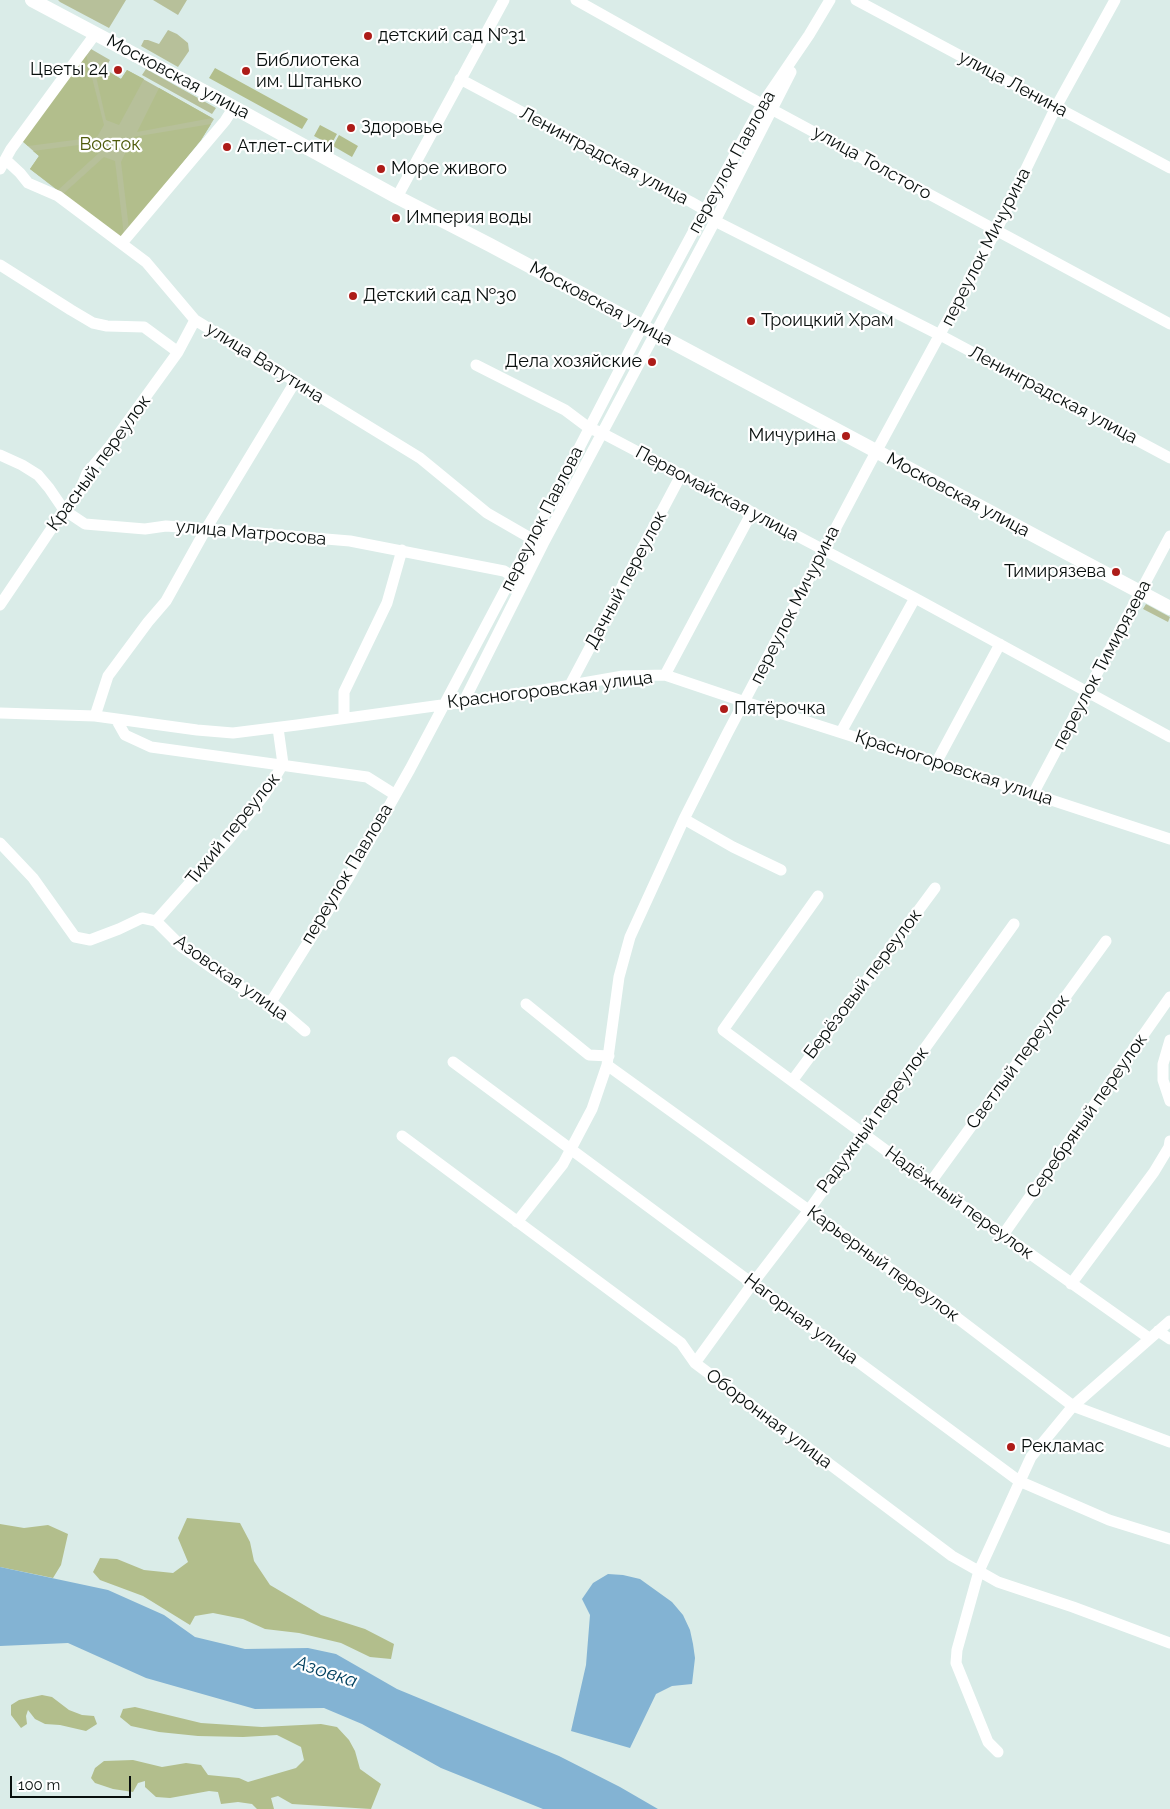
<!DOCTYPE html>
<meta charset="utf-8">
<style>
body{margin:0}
#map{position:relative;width:1170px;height:1809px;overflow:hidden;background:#daece8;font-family:Raleway,sans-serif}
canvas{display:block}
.scale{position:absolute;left:10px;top:1776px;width:121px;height:22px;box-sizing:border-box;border:2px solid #080f0d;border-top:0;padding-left:6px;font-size:15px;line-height:18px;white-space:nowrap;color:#080f0d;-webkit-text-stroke:4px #fff;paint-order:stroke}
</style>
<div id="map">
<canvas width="1170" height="1809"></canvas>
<div class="scale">100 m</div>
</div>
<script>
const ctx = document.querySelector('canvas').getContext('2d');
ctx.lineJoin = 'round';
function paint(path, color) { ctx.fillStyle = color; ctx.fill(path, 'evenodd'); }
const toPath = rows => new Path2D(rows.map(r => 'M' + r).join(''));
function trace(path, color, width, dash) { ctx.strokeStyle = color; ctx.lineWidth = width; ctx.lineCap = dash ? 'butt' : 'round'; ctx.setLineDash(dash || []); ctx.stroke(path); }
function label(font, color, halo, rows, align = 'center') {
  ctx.font = font + ' Raleway,sans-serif'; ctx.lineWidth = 4.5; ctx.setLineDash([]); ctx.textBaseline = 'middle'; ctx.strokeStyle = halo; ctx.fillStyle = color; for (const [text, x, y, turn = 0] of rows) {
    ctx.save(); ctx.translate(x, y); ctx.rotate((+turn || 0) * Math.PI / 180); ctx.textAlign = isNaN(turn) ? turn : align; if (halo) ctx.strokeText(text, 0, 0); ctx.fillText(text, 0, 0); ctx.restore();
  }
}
const green = toPath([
 [58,0,126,0,109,28,60,2],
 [153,0,187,0,178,15],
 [168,30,177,34,188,43,189,51,178,67,141,46,144,40,148,40,159,44],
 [91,49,110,60,105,69,121,79,127,70,214,119,201,140,120,239,30,169,39,156,21,140],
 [146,69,216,108,212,114,142,75],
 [1146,604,1170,617,1168,622,1143,609]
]);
const forest = toPath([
 [86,54,104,125,97,137,28,146,21,140],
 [93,63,121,79,127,70,144,79,119,125,106,120],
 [215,68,308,119,302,129,209,78],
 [159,88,212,118,137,132],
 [211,124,201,140,129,229,121,162,133,137],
 [320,125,337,134,331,145,314,136],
 [339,135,358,146,352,157,333,146],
 [94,143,100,152,58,190,30,169,39,156,33,151],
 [104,157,115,161,124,235,120,239,63,194],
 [187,1518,240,1523,250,1542,254,1561,270,1585,321,1615,365,1629,394,1644,391,1659,370,1657,341,1643,299,1633,265,1629,243,1619,213,1613,195,1616,190,1625,143,1596,100,1580,93,1572,100,1558,117,1559,144,1570,173,1573,188,1562,178,1538],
 [0,1524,24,1528,48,1525,68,1534,61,1565,53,1578,0,1567],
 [42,1695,52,1697,69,1710,82,1715,94,1716,97,1724,86,1731,60,1725,45,1724,35,1719,28,1710,26,1716,27,1724,21,1728,11,1715,11,1705,19,1700],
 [135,1707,201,1723,262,1727,321,1724,337,1727,349,1740,355,1751,360,1769,381,1784,371,1809,292,1804,278,1796,271,1798,274,1809,257,1809,252,1804,238,1802,221,1804,218,1792,209,1791,170,1798,156,1797,145,1787,145,1781,138,1783,133,1792,113,1789,95,1783,91,1778,95,1768,104,1761,133,1760,162,1767,186,1763,201,1765,208,1775,239,1778,248,1782,296,1768,304,1760,301,1747,277,1735,243,1737,198,1736,159,1732,131,1726,120,1717,123,1709]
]);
const water = toPath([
 [0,1567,108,1590,164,1615,195,1637,245,1649,308,1648,336,1654,397,1689,559,1756,620,1787,658,1809,543,1809,441,1768,362,1724,324,1708,255,1709,146,1678,68,1643,0,1646],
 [608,1574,623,1575,640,1579,672,1602,683,1615,690,1630,693,1644,695,1658,692,1684,672,1686,656,1694,630,1748,571,1731,586,1665,590,1615,582,1599,593,1583]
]);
const minor = toPath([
 [576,0,747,96,1170,324],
 [856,0,1170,168],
 [460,79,691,202,705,210,715,221,940,335,1170,458],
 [6,160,20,173,28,183,58,196,146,262,195,320,420,458,487,513,539,543],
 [0,169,11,149,96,33],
 [397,197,504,0],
 [122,243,225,121,234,107],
 [0,265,71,310,93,323,107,326,144,327,178,352],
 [476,365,565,410,589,428,602,433,915,598,1170,737],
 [0,455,22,465,38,475,49,488,64,510,85,524,145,529,166,526,206,529,350,541,504,571,517,579],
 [0,605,64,510,79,493,87,473,110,446,178,352,195,320],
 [665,675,752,512],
 [570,685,681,475],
 [464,701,543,544,715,221,791,72],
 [0,713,95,716,197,730,233,733,297,725,514,695,623,676,665,675,745,702,1033,794,1170,839],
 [95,716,108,676,148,622,166,601,206,529,295,382],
 [344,718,344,692,387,603,402,550],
 [116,719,125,735,151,747,367,777,394,794],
 [841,732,915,598],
 [936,763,1000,644],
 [1033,794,1170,536],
 [684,819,733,847,781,870],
 [0,843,33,878,75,937,90,940,119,929,142,918,156,921,182,947,222,975,258,998,271,1002,305,1031],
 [818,896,723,1030,930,1183,1149,1338],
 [156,921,229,839,265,794,283,764,278,728],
 [271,1002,349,877,410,769,532,539,635,340,762,104,809,35,830,0],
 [526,1004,589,1055,609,1056],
 [1170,1040,1163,1064,1163,1080,1170,1101],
 [453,1062,1019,1481,1109,1520,1170,1539],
 [607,1065,939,1304,1073,1406,1170,1442],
 [792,1081,935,888],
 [402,1136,681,1343,695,1363,952,1556,998,1582,1073,1607,1170,1643],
 [930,1183,1106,941],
 [517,1222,563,1164,592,1109,607,1065,619,977,630,937,684,819,727,734,869,465,996,231,1056,107,1115,0],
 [1003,1235,1170,997],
 [1071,1284,1154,1172,1169,1147,1170,1141],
 [1158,1331,1170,1339],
 [695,1363,753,1283,809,1210,1014,924],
 [998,1752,988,1742,956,1663,957,1650,979,1571,1031,1457,1073,1406,1170,1321]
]);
const major = toPath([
 [32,0,222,101,397,197,490,245,1170,608]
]);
const markers = [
 [368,36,5,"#ad1c18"],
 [118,70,5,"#ad1c18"],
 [246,71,5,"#ad1c18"],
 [351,128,5,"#ad1c18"],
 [227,147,5,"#ad1c18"],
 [381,169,5,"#ad1c18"],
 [396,218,5,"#ad1c18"],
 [353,296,5,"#ad1c18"],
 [751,321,5,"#ad1c18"],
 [652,362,5,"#ad1c18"],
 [846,436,5,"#ad1c18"],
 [1116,572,5,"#ad1c18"],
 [724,709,5,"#ad1c18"],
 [1011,1447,5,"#ad1c18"]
];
const poiNames = [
 ["детский сад №31",378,36],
 ["Библиотека",256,61],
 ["им. Штанько",256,82],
 ["Цветы 24",108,70,"right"],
 ["Здоровье",361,128],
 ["Атлет-сити",237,147],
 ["Море живого",391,169],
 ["Империя воды",406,218],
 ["Детский сад №30",363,296],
 ["Троицкий Храм",761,321],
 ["Дела хозяйские",642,362,"right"],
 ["Мичурина",836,436,"right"],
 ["Тимирязева",1106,572,"right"],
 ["Пятёрочка",734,709],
 ["Рекламас",1021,1447]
];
const streetNames = [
 ["Московская улица",178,77,28],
 ["улица Ленина",1013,84,28],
 ["Ленинградская улица",604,156,28],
 ["переулок Павлова",732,162,-61],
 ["улица Толстого",872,163,29],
 ["переулок Мичурина",986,247,-63],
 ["Московская улица",601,304,28],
 ["улица Ватутина",265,363,32],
 ["Ленинградская улица",1053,395,28],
 ["Красный переулок",99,463,-54],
 ["Первомайская улица",717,494,28],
 ["Московская улица",958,495,28],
 ["переулок Павлова",542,519,-63],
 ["улица Матросова",251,533,5],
 ["Дачный переулок",626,580,-62],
 ["переулок Мичурина",795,605,-63],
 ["переулок Тимирязева",1102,665,-62],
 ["Красногоровская улица",550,690,-7],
 ["Красногоровская улица",954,768,18],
 ["Тихий переулок",233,829,-51],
 ["переулок Павлова",347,874,-59],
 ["Азовская улица",231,978,35],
 ["Берёзовый переулок",863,984,-53],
 ["Светлый переулок",1018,1062,-54],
 ["Серебряный переулок",1087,1116,-55],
 ["Радужный переулок",873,1120,-54],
 ["Надёжный переулок",959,1203,36],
 ["Карьерный переулок",883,1264,36],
 ["Нагорная улица",801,1319,37],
 ["Оборонная улица",769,1419,37]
];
const parkNames = [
 ["Восток",110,145]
];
const waterNames = [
 ["Азовка",326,1672,18]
];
paint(green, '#b7c09a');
paint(forest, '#b2be8c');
paint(water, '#83b3d3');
trace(minor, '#fff', 11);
trace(major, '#fff', 14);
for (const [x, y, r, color] of markers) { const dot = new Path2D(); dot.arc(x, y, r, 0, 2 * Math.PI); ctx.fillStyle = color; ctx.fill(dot); trace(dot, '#fff', 2); }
label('18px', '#080f0d', '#fff', poiNames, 'left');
label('18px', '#080f0d', '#fff', streetNames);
label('18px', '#4f5b0b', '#fff', parkNames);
label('italic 19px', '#00405f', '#fff', waterNames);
</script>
